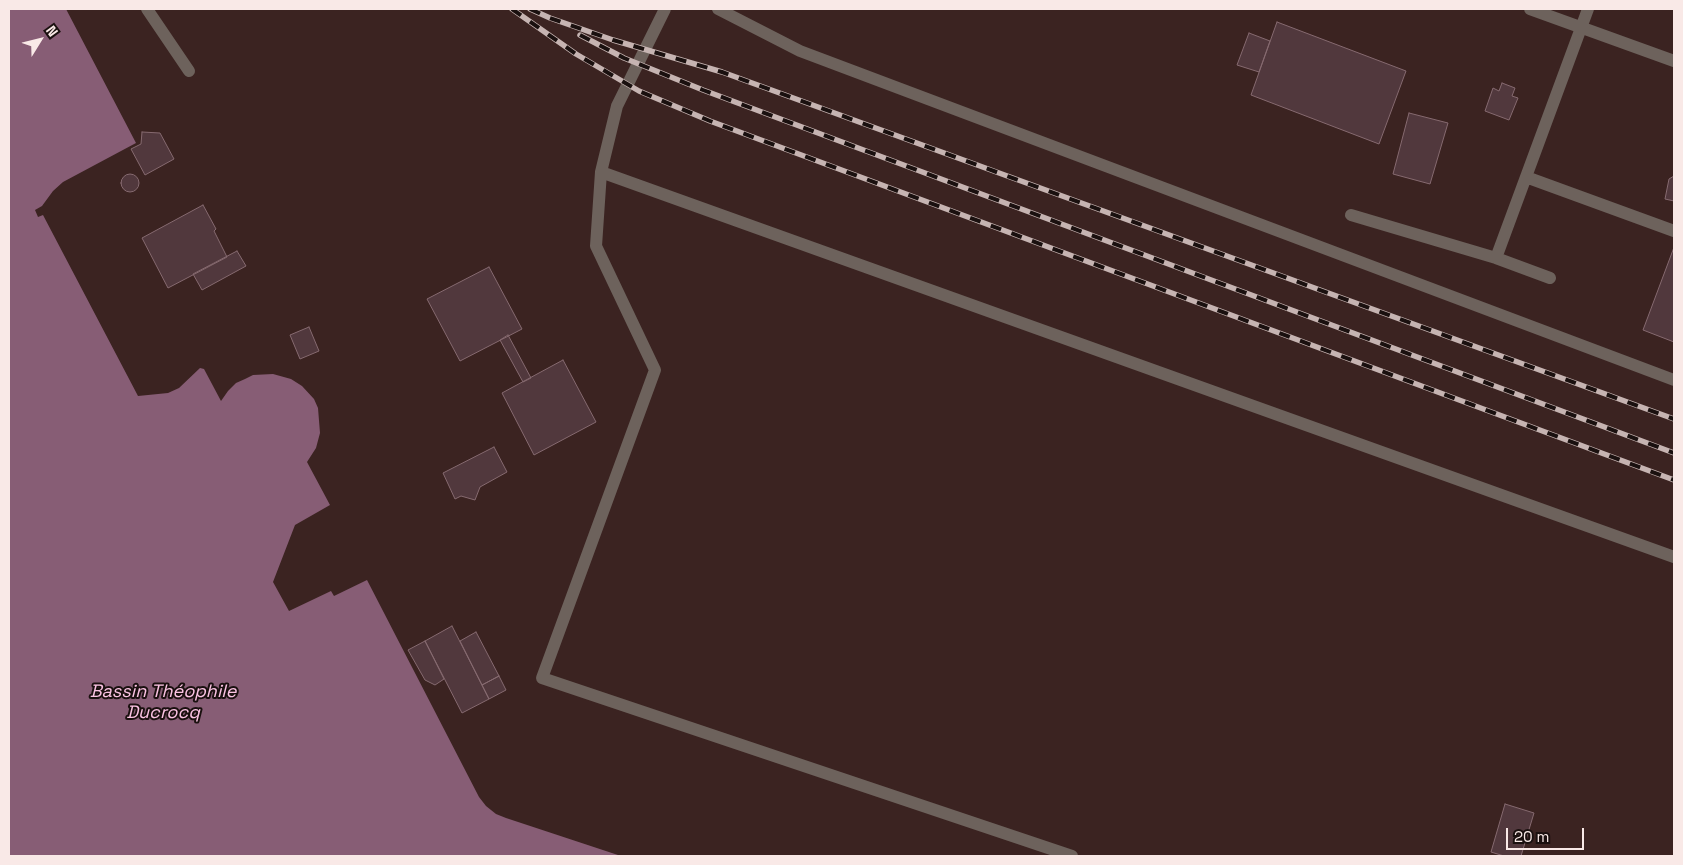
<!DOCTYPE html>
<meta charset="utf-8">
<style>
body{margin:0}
#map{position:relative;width:1683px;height:865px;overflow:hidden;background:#3b2321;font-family:"Space Grotesk",sans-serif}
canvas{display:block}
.frame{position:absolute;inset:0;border:10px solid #f9e9e7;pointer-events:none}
.north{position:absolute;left:15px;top:15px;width:50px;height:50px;-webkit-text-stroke:4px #1a100f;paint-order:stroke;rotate:54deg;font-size:14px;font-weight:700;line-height:20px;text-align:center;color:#f9e9e7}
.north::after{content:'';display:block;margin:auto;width:18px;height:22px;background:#f9e9e7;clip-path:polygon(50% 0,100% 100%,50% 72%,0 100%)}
.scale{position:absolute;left:1506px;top:828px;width:78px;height:22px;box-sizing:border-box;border:2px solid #f9e9e7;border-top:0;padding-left:6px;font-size:15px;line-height:18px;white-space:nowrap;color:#f9e9e7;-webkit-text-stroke:4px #1a100f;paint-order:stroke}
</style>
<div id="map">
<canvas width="1683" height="865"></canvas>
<div class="frame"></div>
<div class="north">N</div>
<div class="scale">20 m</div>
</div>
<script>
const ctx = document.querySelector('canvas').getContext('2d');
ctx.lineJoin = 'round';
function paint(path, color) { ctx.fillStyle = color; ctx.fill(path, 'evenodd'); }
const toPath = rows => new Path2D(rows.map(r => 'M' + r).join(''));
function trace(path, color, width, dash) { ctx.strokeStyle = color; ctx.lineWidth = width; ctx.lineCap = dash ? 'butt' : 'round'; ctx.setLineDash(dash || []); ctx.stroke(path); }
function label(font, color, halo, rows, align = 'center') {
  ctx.font = font + ' "Space Grotesk",sans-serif'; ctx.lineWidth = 4; ctx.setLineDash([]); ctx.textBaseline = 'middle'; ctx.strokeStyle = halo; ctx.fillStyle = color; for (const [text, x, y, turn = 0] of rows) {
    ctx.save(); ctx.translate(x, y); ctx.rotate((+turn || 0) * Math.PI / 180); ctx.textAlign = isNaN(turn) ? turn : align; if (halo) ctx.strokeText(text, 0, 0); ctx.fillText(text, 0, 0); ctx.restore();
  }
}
const water = toPath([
 [9,9,66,9,136,143,63,182,53,191,42,206,35,210,38,217,43,215,138,396,168,393,179,388,200,368,204,369,221,401,228,391,236,383,245,379,253,375,273,374,291,379,302,386,314,399,318,408,320,433,316,448,307,462,330,505,295,525,273,582,289,611,331,591,334,596,367,580,479,797,486,806,496,814,506,818,621,856,9,856]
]);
const building = toPath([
 [1277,22,1406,71,1379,144,1251,95,1277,22],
 [1249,33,1270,41,1259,72,1237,65,1249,33],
 [1502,83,1515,88,1512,96,1518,98,1509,120,1485,111,1493,88,1499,91,1502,83],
 [1409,113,1448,123,1430,184,1393,174,1409,113],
 [142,132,160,133,174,159,145,175,131,149,141,144,142,132],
 '121 183a9 9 0 1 1 18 0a9 9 0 1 1-18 0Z',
 [1674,176,1674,201,1665,199,1669,179,1674,176],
 [203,205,216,229,214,231,227,257,168,288,142,238,203,205],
 [1673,250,1674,251,1674,342,1643,330,1673,250],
 [237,251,246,266,202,290,193,274,237,251],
 [489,267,522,329,460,361,427,299,489,267],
 [309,327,319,351,300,359,290,335,309,327],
 [508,335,531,378,523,382,500,340,508,335],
 [563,360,596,422,534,455,502,393,563,360],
 [494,447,507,472,480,487,475,500,461,496,455,499,443,473,494,447],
 [452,626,489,699,462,713,425,641,452,626],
 [476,632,499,676,482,685,460,641,476,632],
 [425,641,444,679,435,685,425,680,408,650,425,641],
 [499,676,506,690,489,699,482,685,499,676],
 [1505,804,1534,813,1521,856,1504,856,1491,852,1505,804]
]);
const minor = toPath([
 [147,9,189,71],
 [665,9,617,106,601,172,596,246,655,370,542,678,1072,856],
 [718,9,800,51,1674,380],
 [1530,9,1674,61],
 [601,172,1674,557],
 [1526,177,1674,231],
 [1351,215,1496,258,1588,9],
 [1496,258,1550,278]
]);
const rail = toPath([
 [512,9,576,54,639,91,710,121,1674,480],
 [530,9,550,18,613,40,722,72,1674,419],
 [580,35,624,58,703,90,1674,453]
]);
const waterNames = [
 ["Bassin Théophile",163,692],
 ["Ducrocq",163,713]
];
paint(water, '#875d75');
paint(building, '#51383d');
trace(building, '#866a70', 1);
trace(minor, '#6d625c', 12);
trace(rail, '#c6b4b2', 5.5);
trace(rail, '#1a100f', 4, [11]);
label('italic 18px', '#fbc3e3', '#1a100f', waterNames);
</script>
